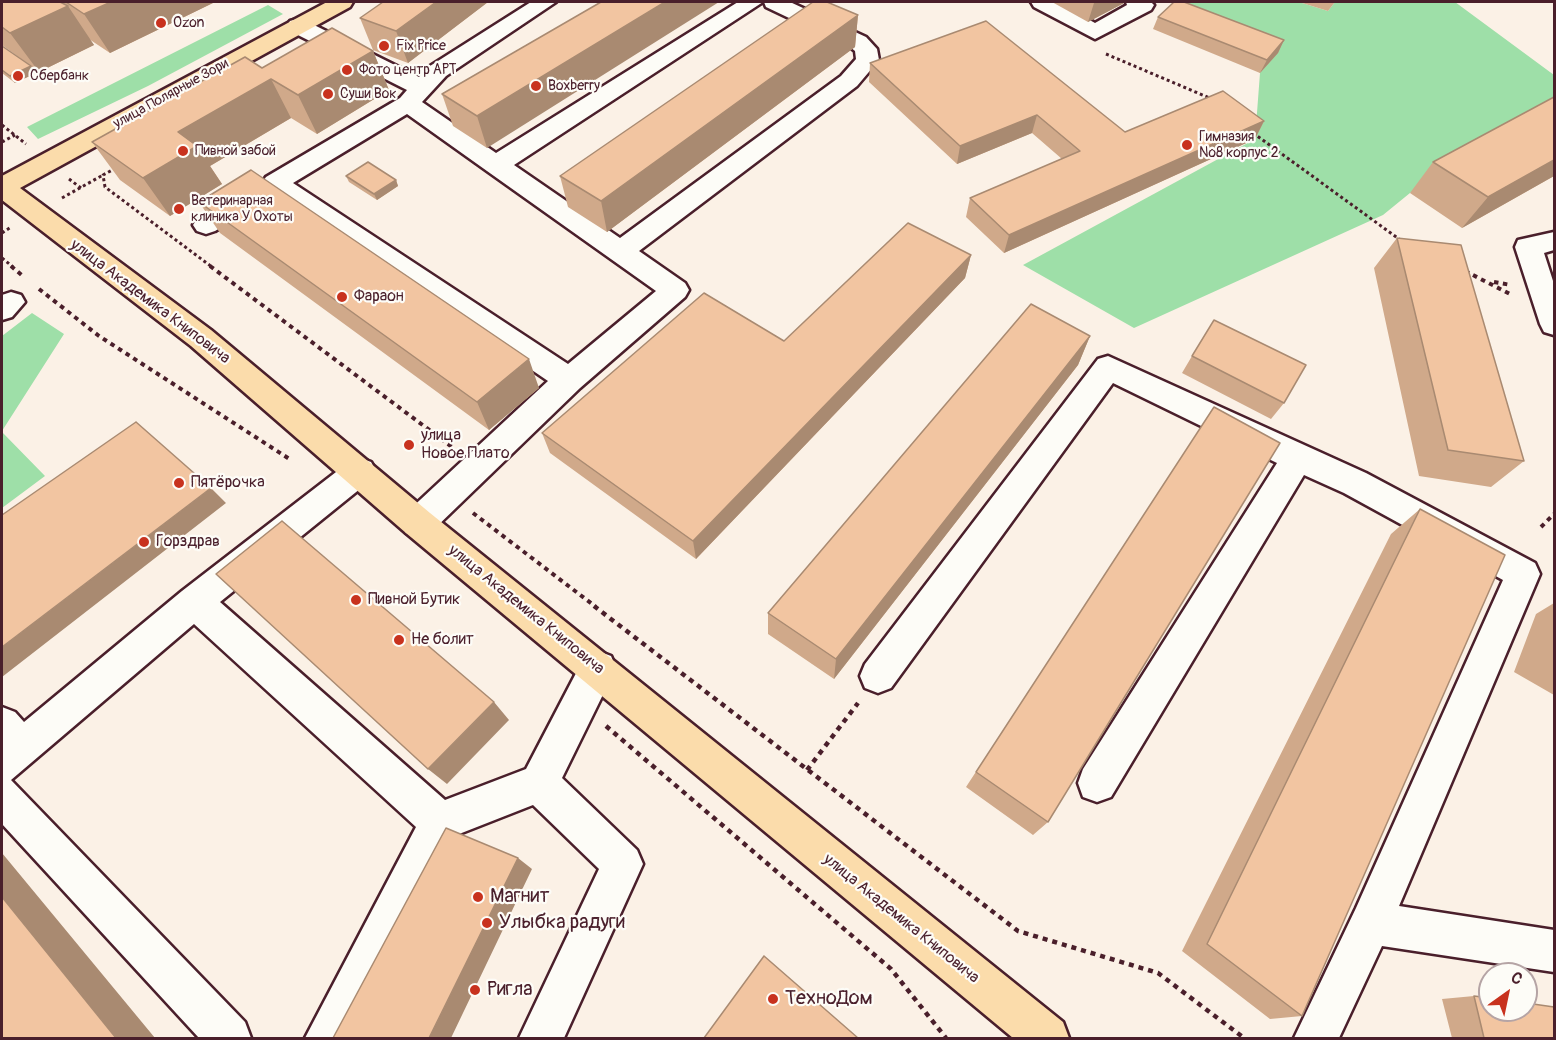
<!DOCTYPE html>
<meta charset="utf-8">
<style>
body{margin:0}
#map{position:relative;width:1556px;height:1040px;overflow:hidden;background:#fbf1e6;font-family:Pangolin,sans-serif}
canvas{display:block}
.frame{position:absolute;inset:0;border:3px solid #4a1f2b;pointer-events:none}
.north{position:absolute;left:1478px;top:962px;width:60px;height:60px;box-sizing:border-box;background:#fdfcf7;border:2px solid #b5a4a5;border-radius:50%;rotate:33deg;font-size:16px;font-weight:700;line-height:24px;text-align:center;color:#4a1f2b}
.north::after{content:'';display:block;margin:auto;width:21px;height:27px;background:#c8321e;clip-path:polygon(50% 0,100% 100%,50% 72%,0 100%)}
</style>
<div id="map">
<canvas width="1556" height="1040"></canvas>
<div class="frame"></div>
<div class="north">С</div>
</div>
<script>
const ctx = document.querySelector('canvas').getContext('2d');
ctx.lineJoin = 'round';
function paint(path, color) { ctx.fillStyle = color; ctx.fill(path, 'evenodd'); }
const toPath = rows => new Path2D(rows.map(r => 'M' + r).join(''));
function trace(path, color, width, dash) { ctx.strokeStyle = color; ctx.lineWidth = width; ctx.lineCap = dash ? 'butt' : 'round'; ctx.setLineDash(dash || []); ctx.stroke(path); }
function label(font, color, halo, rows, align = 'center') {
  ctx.font = font + ' Pangolin,sans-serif'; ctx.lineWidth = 4.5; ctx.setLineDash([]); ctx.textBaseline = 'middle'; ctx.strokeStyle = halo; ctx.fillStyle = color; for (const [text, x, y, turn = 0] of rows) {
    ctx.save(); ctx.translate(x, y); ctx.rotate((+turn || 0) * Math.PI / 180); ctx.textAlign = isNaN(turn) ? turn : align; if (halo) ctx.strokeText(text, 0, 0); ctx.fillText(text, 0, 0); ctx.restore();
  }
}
const green = toPath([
 [1184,2,1299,2,1328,11,1335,2,1455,2,1554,75,1554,115,1410,193,1383,215,1134,328,1023,265,1255,139,1260,73],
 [268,5,283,14,148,86,38,139,27,127],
 [32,313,64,334,2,431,2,336],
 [2,432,45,476,2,508]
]);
const pathFar2 = toPath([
 [1106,54,1212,99],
 [2,125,26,144],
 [1253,133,1399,239],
 [2,142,15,135],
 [116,168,103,175,105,187,212,267],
 [69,179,81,188],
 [62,198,103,175],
 [2,233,11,227],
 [2,258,13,267]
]);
const pathFar1 = toPath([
 [11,266,24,277],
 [210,266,452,447],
 [1465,271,1512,295],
 [1494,282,1511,285],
 [39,289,99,336,291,460],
 [473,513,596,607],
 [1541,527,1554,514]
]);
const path = toPath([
 [594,606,1018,931,1158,973,1244,1038],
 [606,726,891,969,946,1038],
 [807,770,858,703]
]);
const minor = toPath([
 [531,2,556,2,446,76,422,102,496,153,738,2,763,2,514,165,620,238,841,76,856,59,855,51,850,47,766,7,764,2,790,2,866,37,877,49,879,60,857,86,639,251,685,283,689,290,685,297,580,388,430,533,418,537,406,533,401,523,406,513,548,381,266,189,262,183,266,177,400,98,407,90,290,31,287,26,290,21,298,19,306,21,419,77,430,66,531,2],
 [407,114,487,171,656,291,568,364,293,183,407,114],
 [1031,2,1057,2,1095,23,1127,5,1126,2,1151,2,1154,5,1151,10,1095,39,1034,7,1031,2],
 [251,189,260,192,264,198,260,204,215,231,206,234,197,231,193,225,197,219,251,189],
 [1554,232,1554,250,1544,253,1554,284,1554,335,1544,332,1540,324,1515,247,1518,240,1554,232],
 [11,292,21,295,25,302,12,317,2,320,2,295,11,292],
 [1108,356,1366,473,1535,563,1540,574,1399,906,1554,930,1554,972,1382,946,1339,1038,1294,1038,1356,908,1503,580,1344,493,1304,475,1111,797,1097,802,1083,797,1078,783,1083,769,1277,463,1113,383,891,688,878,693,865,688,860,676,865,664,1098,359,1108,356],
 [360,458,371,462,376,471,371,480,220,602,445,800,526,769,585,656,598,651,611,656,616,668,562,778,637,850,643,864,564,1038,519,1038,599,869,533,805,454,836,351,1038,305,1038,416,827,194,624,11,780,245,1022,251,1038,199,1038,2,824,2,707,15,712,24,722,182,591,349,462,360,458]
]);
const major = toPath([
 [327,2,353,2,350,7,20,188,211,330,430,513,1063,1022,1069,1038,1013,1038,406,533,191,346,2,200,2,176,327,2]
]);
const wall = toPath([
 [2,2,64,4,62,2,215,2,110,53,89,39,94,45,39,72,2,45],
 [488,2,408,63,373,50,360,18],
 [601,2,487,148,453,126,442,94],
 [1052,2,1126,2,1088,22],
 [1299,2,1335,2,1328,11],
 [858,15,855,47,607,232,568,207,560,176],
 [1158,17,1284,40,1278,53,1260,73,1153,29],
 [2,46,31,66,36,73,15,83,2,73],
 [373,51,389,90,317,134,291,118,210,166,222,184,170,216,120,180,92,142,262,68],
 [870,63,1125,132,1264,121,1255,139,1004,253,966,217,970,198,1062,159,1032,133,957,164,869,82],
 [1433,162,1554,176,1462,228,1410,193],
 [346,176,396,180,398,186,377,200,349,182],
 [199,202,539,388,489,430,220,233],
 [1397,238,1524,461,1491,487,1419,476,1374,268],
 [971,255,965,278,696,559,550,453,542,433,784,341],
 [1090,336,1078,365,834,679,768,634,768,613],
 [1192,356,1284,403,1271,419,1182,373],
 [1196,435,1048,822,1033,835,966,787],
 [1420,509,1302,1016,1270,1019,1182,951,1391,534],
 [1554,603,1554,695,1514,672,1536,614],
 [1474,996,1554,1038,1452,1038,1442,999]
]);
const shadedWall = toPath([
 [111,2,215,2,110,53,84,14],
 [436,2,488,2,408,63,396,31],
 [665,2,719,2,487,148,477,116],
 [1097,2,1126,2,1088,22,1094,3],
 [68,6,94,45,39,72,10,33],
 [858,15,855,47,607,232,601,201],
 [1284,40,1278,53,1260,73,1267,60],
 [373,51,389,90,317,134,298,95],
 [31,66,36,73,15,83,10,76],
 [271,79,291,118,210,166,222,184,170,216,143,178,178,132],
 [1037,115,1032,133,957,164,960,146],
 [1264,121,1255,139,1004,253,1009,235],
 [1554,160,1554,176,1462,228,1488,197],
 [396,180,398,186,377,200,374,194],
 [971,255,965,278,696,559,693,541],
 [1090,336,1078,365,834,679,836,659],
 [529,359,539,388,489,430,477,402],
 [211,488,226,503,2,677,2,647],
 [494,702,509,720,447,784,428,769],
 [2,853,155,1038,116,1038,2,897],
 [518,858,532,869,451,1038,429,1038]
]);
const building = toPath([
 [2,2,60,2,68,6,10,33,2,27,2,2],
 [66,2,111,2,84,14,66,2],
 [383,2,436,2,396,31,360,18,383,2],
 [601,2,665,2,477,116,442,94,601,2],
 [813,2,827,2,858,15,601,201,560,176,813,2],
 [1174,2,1184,2,1284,40,1267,60,1158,17,1174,2],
 [986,21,1125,132,1223,91,1264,121,1009,235,970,198,1080,151,1037,115,960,146,870,63,986,21],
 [332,28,373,51,298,95,271,79,178,132,197,146,143,178,92,142,245,57,262,68,332,28],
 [2,46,31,66,10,76,2,70,2,46],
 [1554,97,1554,160,1488,197,1433,162,1554,97],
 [368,162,396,180,374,194,346,176,368,162],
 [251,170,529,359,477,402,199,202,251,170],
 [908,223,971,255,693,541,542,433,704,293,784,341,908,223],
 [1397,238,1461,245,1524,461,1448,450,1397,238],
 [1031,304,1090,336,836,659,768,613,1031,304],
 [1214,320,1306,365,1284,403,1192,356,1214,320],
 [1214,407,1280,443,1048,822,976,772,1214,407],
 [136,422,211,488,2,647,2,515,136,422],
 [1420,509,1505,555,1302,1016,1207,944,1420,509],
 [282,521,494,702,428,769,216,574,282,521],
 [446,828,518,858,429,1038,333,1038,446,828],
 [2,897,116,1038,2,1038,2,897],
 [764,956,858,1038,704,1038,764,956],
 [1474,996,1490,998,1490,1010,1526,1010,1526,1003,1554,1007,1554,1038,1484,1038,1474,996]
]);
const markers = [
 [161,23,6,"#c8321e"],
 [384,46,6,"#c8321e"],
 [347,70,6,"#c8321e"],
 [18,76,6,"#c8321e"],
 [536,86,6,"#c8321e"],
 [328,94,6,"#c8321e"],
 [1187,145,6,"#c8321e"],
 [183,151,6,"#c8321e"],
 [179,209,6,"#c8321e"],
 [342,297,6,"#c8321e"],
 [409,445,6,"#c8321e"],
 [179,483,6,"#c8321e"],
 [144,542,6,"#c8321e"],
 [356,600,6,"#c8321e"],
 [399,640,6,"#c8321e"],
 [478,897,6,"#c8321e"],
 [487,923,6,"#c8321e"],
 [475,990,6,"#c8321e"],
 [773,999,6,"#c8321e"]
];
const farPoinames = [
 ["Ozon",173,23],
 ["Fix Price",396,46],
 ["Фото центр АРТ",359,70],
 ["Сбербанк",30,76],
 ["Boxberry",548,86],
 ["Суши Вок",340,94],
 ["Гимназия",1199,137],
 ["№8 корпус 2",1199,153],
 ["Пивной забой",195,151],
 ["Ветеринарная",191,201],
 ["клиника У Охоты",191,217]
];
const farStreetnames = [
 ["улица Полярные Зори",171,94,-29]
];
const poiNames = [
 ["Фараон",354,297],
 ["улица",421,436],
 ["Новое Плато",421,454],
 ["Пятёрочка",191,483],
 ["Горздрав",156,542],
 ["Пивной Бутик",368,600],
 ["Не болит",411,640]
];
const streetNames = [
 ["улица Академика Книповича",150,302,37],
 ["улица Академика Книповича",526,610,39],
 ["улица Академика Книповича",901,919,39]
];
const nearPoinames = [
 ["Магнит",490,897],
 ["Улыбка радуги",499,923],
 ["Ригла",487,990],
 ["ТехноДом",785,999]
];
paint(green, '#9edfa8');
trace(minor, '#4a1f2b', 5);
trace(major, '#4a1f2b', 5);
trace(pathFar2, '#4a1f2b', 3, [3, 3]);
trace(pathFar1, '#4a1f2b', 4, [4.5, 4.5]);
trace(path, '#4a1f2b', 4.5, [5, 5]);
paint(minor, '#fdfcf7');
paint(major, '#fbdcab');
paint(wall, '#d0a98a');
paint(shadedWall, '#a98a71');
paint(building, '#f2c5a1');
trace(building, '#a98a71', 1.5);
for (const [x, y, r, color] of markers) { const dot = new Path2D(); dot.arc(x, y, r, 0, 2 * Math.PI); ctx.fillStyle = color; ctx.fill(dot); trace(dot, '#fdfcf7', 2); }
label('14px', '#4a1f2b', '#fdfcf7', farPoinames, 'left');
label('14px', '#4a1f2b', '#fdfcf7', farStreetnames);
label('16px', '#4a1f2b', '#fdfcf7', poiNames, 'left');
label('16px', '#4a1f2b', '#fdfcf7', streetNames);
label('20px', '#4a1f2b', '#fdfcf7', nearPoinames, 'left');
</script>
